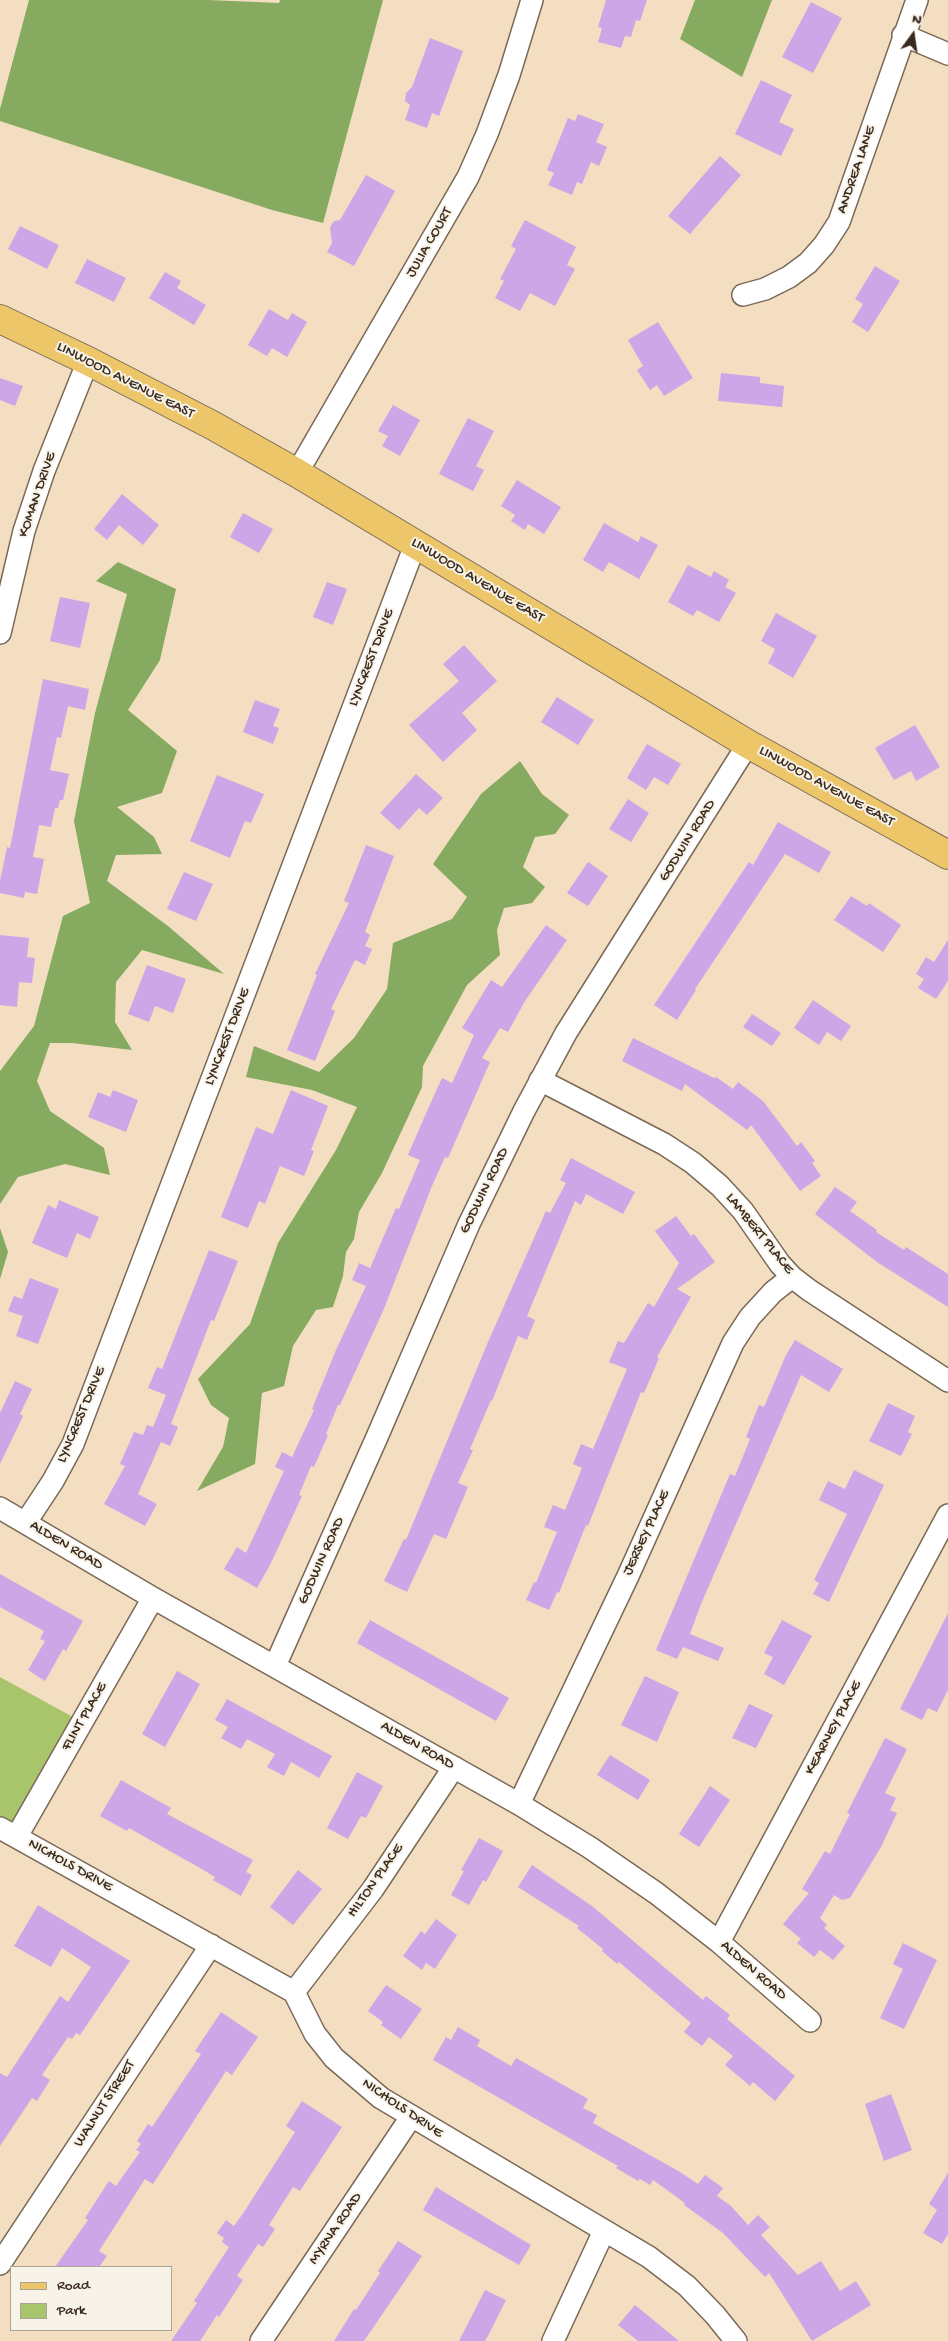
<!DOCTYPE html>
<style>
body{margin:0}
#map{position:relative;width:948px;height:2341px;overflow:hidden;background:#f3dec1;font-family:"Gochi Hand",sans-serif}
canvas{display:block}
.legend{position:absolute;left:10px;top:2266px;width:162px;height:65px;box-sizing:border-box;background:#f7f3e8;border:1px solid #aca397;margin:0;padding:6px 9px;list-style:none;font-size:15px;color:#3b2a1e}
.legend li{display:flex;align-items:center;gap:10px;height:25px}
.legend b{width:25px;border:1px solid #aca397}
.north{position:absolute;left:888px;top:10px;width:50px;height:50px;-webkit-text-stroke:4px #f7f3e8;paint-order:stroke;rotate:14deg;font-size:14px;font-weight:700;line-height:20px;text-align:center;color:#3b2a1e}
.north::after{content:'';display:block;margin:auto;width:18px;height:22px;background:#3b2a1e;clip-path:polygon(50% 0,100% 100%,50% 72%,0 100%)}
</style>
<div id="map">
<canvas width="948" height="2341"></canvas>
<ul class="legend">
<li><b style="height:6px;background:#ecc669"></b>Road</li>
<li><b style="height:14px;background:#a9c56b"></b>Park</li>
</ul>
<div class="north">N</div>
</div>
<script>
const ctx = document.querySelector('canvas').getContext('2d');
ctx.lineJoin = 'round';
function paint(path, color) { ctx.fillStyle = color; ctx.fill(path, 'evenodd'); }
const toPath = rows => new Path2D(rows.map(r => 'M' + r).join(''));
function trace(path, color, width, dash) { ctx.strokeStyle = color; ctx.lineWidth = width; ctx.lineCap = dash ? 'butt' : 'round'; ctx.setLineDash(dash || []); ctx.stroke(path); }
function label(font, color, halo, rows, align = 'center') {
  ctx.font = font + ' "Gochi Hand",sans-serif'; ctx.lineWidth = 4; ctx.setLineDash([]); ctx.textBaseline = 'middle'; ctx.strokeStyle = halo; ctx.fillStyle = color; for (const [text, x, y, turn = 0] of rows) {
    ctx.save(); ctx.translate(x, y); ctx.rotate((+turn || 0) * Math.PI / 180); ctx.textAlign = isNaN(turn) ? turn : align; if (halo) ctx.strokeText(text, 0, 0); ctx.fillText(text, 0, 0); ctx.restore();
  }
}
const green = toPath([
 [0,1677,82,1722,17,1836,0,1828]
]);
const forest = toPath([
 [29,0,208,0,279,3,280,0,383,0,323,223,272,210,0,121,0,109],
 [695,0,772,0,742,77,680,39],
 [118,562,176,589,160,660,128,710,177,751,162,793,117,807,154,837,162,854,116,855,107,881,168,926,224,974,142,950,116,982,115,1022,132,1050,72,1043,50,1043,37,1081,50,1111,104,1148,110,1175,65,1164,18,1177,0,1204,0,1071,34,1026,63,916,90,903,74,821,95,713,127,594,96,581],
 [520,761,542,794,569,815,555,834,535,837,523,867,545,887,532,903,504,908,497,930,500,955,467,985,423,1066,422,1087,382,1173,359,1212,354,1239,346,1252,343,1276,333,1307,316,1310,293,1346,284,1386,262,1393,255,1464,197,1491,223,1447,229,1418,211,1405,198,1379,250,1324,278,1243,336,1150,357,1107,312,1090,246,1077,254,1046,319,1072,354,1038,387,989,393,943,452,919,467,897,433,864,481,794],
 [0,1228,8,1252,0,1279]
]);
const building = toPath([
 [606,0,647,0,640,21,636,20,631,37,625,36,621,48,598,42,602,28,598,27],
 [811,2,842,18,813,73,782,57],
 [430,38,463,51,439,116,432,113,427,128,405,120,410,105,405,101,406,93,412,87],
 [761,80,792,95,779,122,794,129,781,156,735,134],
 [578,114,604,124,596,142,607,147,599,166,591,162,582,184,577,182,572,195,548,185,554,173,547,170,568,118,575,121],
 [720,156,741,175,690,234,668,216],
 [366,175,395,191,354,266,327,252,332,243,330,227,334,221,340,220],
 [525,220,576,247,567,265,575,269,555,306,530,293,520,311,495,298,504,281,500,279,516,249,511,246],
 [20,226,59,245,47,269,8,249],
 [87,259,126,278,114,302,75,283],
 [875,266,900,281,868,332,852,322,863,304,855,299],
 [165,272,181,281,177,288,206,305,194,325,149,298],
 [269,309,288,320,292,313,307,322,287,357,272,348,267,356,248,345],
 [658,322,693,378,664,396,657,385,650,390,637,370,643,366,628,340],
 [721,373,760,377,760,383,784,386,782,407,718,401],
 [0,378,23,386,15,406,0,400],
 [393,405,420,420,400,456,382,446,388,436,378,431],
 [468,418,494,431,476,466,484,470,473,491,439,474],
 [517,480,561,507,544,534,528,524,525,530,511,521,515,515,501,506],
 [122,494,159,525,143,545,119,525,107,540,94,529],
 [243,513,273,529,259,553,230,537],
 [604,523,638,542,641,536,658,545,639,579,609,562,603,572,583,560],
 [688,565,711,577,714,571,729,580,725,587,736,593,719,622,697,610,693,616,668,602],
 [327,582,347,589,333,625,313,617],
 [60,597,90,603,80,648,50,641],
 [776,613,817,636,793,678,768,663,775,649,761,641],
 [464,645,497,681,462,713,477,730,443,762,409,725,459,681,443,664],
 [43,679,89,689,85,710,68,706,61,738,57,737,50,770,69,774,63,800,60,800,58,808,55,808,51,827,39,825,33,857,44,859,37,894,25,892,24,898,0,893,0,881,7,847,10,848],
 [557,697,594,720,578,745,541,722],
 [255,700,280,709,273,726,279,728,273,744,243,732],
 [915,725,940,767,916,781,911,771,894,780,875,748],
 [647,744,681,764,668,785,654,777,646,790,627,778],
 [416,774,443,798,427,815,419,808,399,830,380,813],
 [217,775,264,794,251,823,245,821,230,858,190,841],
 [628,799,649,813,631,842,609,829],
 [778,822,831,852,819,873,785,854,695,989,696,990,677,1020,654,1005,749,862,753,865],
 [366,845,394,856,365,932,370,935,365,946,372,949,365,965,355,960,331,1009,335,1011,315,1061,287,1050,317,975,315,974,349,903,344,901],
 [588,862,608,876,588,906,567,893],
 [184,872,213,884,196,921,167,909],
 [851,896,867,906,869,903,901,925,883,952,834,920],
 [546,925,567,940,525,1001,508,1032,500,1028,482,1058,490,1062,448,1158,445,1157,432,1186,383,1311,340,1405,338,1405,326,1434,328,1435,314,1467,311,1466,299,1495,302,1496,271,1563,257,1588,224,1569,237,1547,246,1553,284,1471,275,1467,282,1452,292,1457,314,1410,312,1409,336,1350,366,1286,352,1280,359,1263,370,1268,396,1208,399,1209,420,1160,408,1155,427,1111,442,1078,452,1083,474,1035,462,1028,491,980,502,987],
 [0,935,29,938,27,957,35,958,32,983,19,982,17,1007,0,1005],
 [948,940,948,981,936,999,918,988,924,979,916,974,926,957,934,962],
 [147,965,186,979,173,1013,155,1006,149,1022,128,1014],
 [813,1000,851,1026,841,1041,827,1032,819,1045,794,1028],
 [752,1014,781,1033,772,1046,743,1027],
 [633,1038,714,1078,716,1077,733,1089,738,1082,763,1101,797,1146,801,1142,815,1161,812,1163,821,1176,800,1191,751,1125,747,1130,685,1084,682,1091,622,1061],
 [113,1090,138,1100,126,1132,88,1117,98,1092,110,1097],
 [291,1090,328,1106,311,1150,314,1151,304,1176,280,1166,265,1204,259,1201,248,1228,221,1217,256,1127,273,1134],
 [571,1158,635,1192,623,1214,586,1194,581,1205,575,1201,527,1316,535,1320,527,1340,518,1336,492,1401,491,1400,470,1449,473,1450,458,1483,468,1487,446,1539,434,1534,407,1592,384,1581,404,1539,406,1540,488,1342,546,1211,550,1213,566,1183,560,1180],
 [835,1187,857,1202,850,1211,877,1230,876,1232,904,1250,906,1247,948,1274,948,1307,877,1262,815,1214],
 [59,1200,99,1217,90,1239,77,1233,67,1258,32,1243,48,1205,56,1209],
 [676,1216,691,1236,694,1234,715,1262,677,1289,691,1297,657,1357,659,1358,644,1393,641,1392,588,1526,586,1525,559,1593,557,1592,549,1610,526,1600,534,1582,536,1583,557,1532,544,1527,553,1505,565,1510,582,1468,573,1464,581,1444,593,1449,627,1369,609,1362,618,1341,624,1343,648,1303,654,1307,679,1263,655,1231],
 [209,1250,238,1261,214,1321,211,1320,171,1424,178,1427,170,1446,161,1442,138,1494,157,1504,145,1526,104,1504,125,1466,120,1464,134,1432,143,1435,147,1425,153,1427,166,1395,148,1388,157,1367,162,1369],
 [30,1278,59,1289,38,1344,16,1336,23,1316,8,1311,14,1296,22,1299],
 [795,1340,843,1369,829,1392,801,1375,701,1604,690,1634,724,1648,718,1661,683,1647,677,1659,656,1650,730,1474,735,1476,750,1439,746,1437,759,1405,764,1407,785,1357],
 [15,1381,32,1389,20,1414,23,1416,0,1464,0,1413],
 [888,1403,915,1416,908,1432,912,1434,901,1456,869,1441],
 [854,1470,884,1485,829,1602,813,1594,819,1583,814,1580,847,1514,819,1500,828,1481,845,1489],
 [0,1574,83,1621,66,1651,63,1649,45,1681,28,1670,45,1641,40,1639,44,1631,0,1607],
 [948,1613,948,1690,937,1712,928,1708,922,1720,900,1709],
 [370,1620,509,1698,496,1721,357,1643],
 [782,1620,812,1636,784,1685,764,1674,773,1657,764,1653],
 [177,1671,200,1684,165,1747,142,1734],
 [645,1676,679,1692,657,1742,621,1725],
 [227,1699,332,1756,319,1778,291,1762,284,1776,267,1767,275,1754,247,1739,241,1749,221,1738,228,1727,215,1720],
 [749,1704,773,1715,756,1748,732,1738],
 [885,1738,907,1749,885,1793,896,1798,890,1810,897,1813,881,1847,850,1898,842,1900,834,1895,820,1918,827,1925,824,1928,845,1946,833,1960,820,1950,814,1957,797,1943,801,1939,783,1924,809,1893,802,1889,825,1851,830,1854,850,1814,847,1813],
 [610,1755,650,1780,638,1800,597,1775],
 [357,1772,383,1786,366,1818,361,1816,348,1839,327,1828],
 [121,1780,171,1808,167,1814,253,1860,246,1872,252,1875,241,1896,213,1880,215,1877,200,1868,129,1828,127,1831,100,1816],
 [710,1786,730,1800,699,1847,679,1834],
 [479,1838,503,1851,486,1882,483,1880,469,1905,451,1895,464,1871,461,1870],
 [532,1865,592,1906,703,2000,706,1996,730,2015,727,2019,795,2076,775,2101,753,2082,750,2086,725,2065,733,2056,709,2037,702,2046,684,2032,691,2023,619,1962,617,1964,602,1951,603,1949,577,1928,579,1926,518,1887],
 [298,1870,322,1889,293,1925,270,1907],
 [38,1905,130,1961,80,2035,76,2033,72,2039,68,2037,42,2075,50,2080,37,2101,32,2098,0,2146,0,2073,7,2077,60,1996,68,2002,91,1967,62,1948,51,1967,14,1946],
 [436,1919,457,1935,435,1969,426,1963,422,1970,403,1956,421,1931,425,1934],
 [903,1943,937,1960,904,2029,880,2018,903,1969,893,1964],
 [386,1985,422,2009,401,2039,381,2025,383,2022,368,2011],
 [221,2012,258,2037,232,2075,226,2071,153,2184,145,2179,99,2251,107,2256,99,2267,55,2267,88,2220,85,2218,109,2181,116,2186,140,2152,136,2150,141,2144,137,2141,148,2124,152,2127,201,2054,195,2051],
 [458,2027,480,2040,477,2046,511,2066,516,2058,588,2099,583,2108,597,2115,593,2123,680,2172,698,2184,705,2175,723,2188,717,2196,731,2206,748,2225,758,2215,770,2227,761,2235,798,2275,821,2261,840,2291,856,2281,871,2305,812,2341,769,2273,765,2277,723,2233,684,2205,685,2203,653,2180,650,2185,640,2179,638,2181,616,2168,618,2166,433,2060,446,2037,451,2040],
 [891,2094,912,2150,884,2161,865,2104],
 [302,2101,342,2127,300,2191,293,2187,269,2225,275,2229,263,2247,258,2244,237,2276,243,2280,219,2317,217,2315,200,2341,171,2341,197,2303,194,2301,229,2247,222,2242,224,2238,217,2233,226,2220,234,2226,246,2209,295,2132,286,2126],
 [948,2173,948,2234,942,2244,923,2233,937,2210,929,2204],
 [436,2187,531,2245,519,2265,423,2210],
 [398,2241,422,2256,364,2341,334,2341,354,2309,356,2310,380,2273,378,2271],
 [485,2290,506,2300,489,2334,485,2341,459,2341],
 [635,2305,679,2341,638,2341,618,2325]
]);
const minor = toPath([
 [903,35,948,54],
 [743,295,765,289,789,277,808,263,824,245,839,222,917,0],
 [297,473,468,177,487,134,509,75,532,0],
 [0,633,24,531,44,471,88,361],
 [540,1080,664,1144,693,1163,720,1186,743,1211,780,1264,792,1277,809,1290,948,1381],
 [0,1508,153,1598,519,1804,589,1847,656,1893,719,1942,810,2021],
 [26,1522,53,1481,73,1444,415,545],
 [275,1666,377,1437,469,1224,524,1111,566,1033,748,744],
 [519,1804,628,1576,733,1343,750,1317,773,1292,792,1277],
 [0,1828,294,1992,315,2034,334,2058,381,2098,649,2257,687,2286,715,2315,736,2341],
 [17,1836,153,1598],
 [719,1942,948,1515],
 [294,1992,373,1889,454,1767],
 [0,2264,211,1945],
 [261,2341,411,2117],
 [553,2341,604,2231]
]);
const major = toPath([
 [0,319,88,361,212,425,297,473,748,744,948,855]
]);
const streetNames = [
 ["ANDREA LANE",857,170,-71],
 ["JULIA COURT",430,243,-60],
 ["LINWOOD AVENUE EAST",125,381,27],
 ["KOMAN DRIVE",38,495,-71],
 ["LINWOOD AVENUE EAST",477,581,31],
 ["LYNCREST DRIVE",372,658,-69],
 ["LINWOOD AVENUE EAST",826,787,29],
 ["GODWIN ROAD",688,841,-58],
 ["LYNCREST DRIVE",228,1037,-69],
 ["GODWIN ROAD",485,1191,-64],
 ["LAMBERT PLACE",759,1234,51],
 ["LYNCREST DRIVE",82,1415,-67],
 ["JERSEY PLACE",647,1533,-65],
 ["ALDEN ROAD",66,1546,31],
 ["GODWIN ROAD",322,1561,-66],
 ["FLINT PLACE",85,1717,-60],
 ["KEARNEY PLACE",834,1728,-62],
 ["ALDEN ROAD",417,1746,30],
 ["NICHOLS DRIVE",70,1866,29],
 ["HILTON PLACE",376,1881,-55],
 ["ALDEN ROAD",753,1971,41],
 ["WALNUT STREET",105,2104,-57],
 ["NICHOLS DRIVE",402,2109,34],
 ["MYRNA ROAD",336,2229,-56]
];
paint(green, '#a9c56b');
paint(forest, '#86aa5f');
paint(building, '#cca6e7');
trace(minor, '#7b6957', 24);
trace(major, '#7b6957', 30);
trace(minor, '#fff', 21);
trace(major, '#ecc669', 28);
label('15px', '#3b2a1e', '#f7f3e8', streetNames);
</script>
